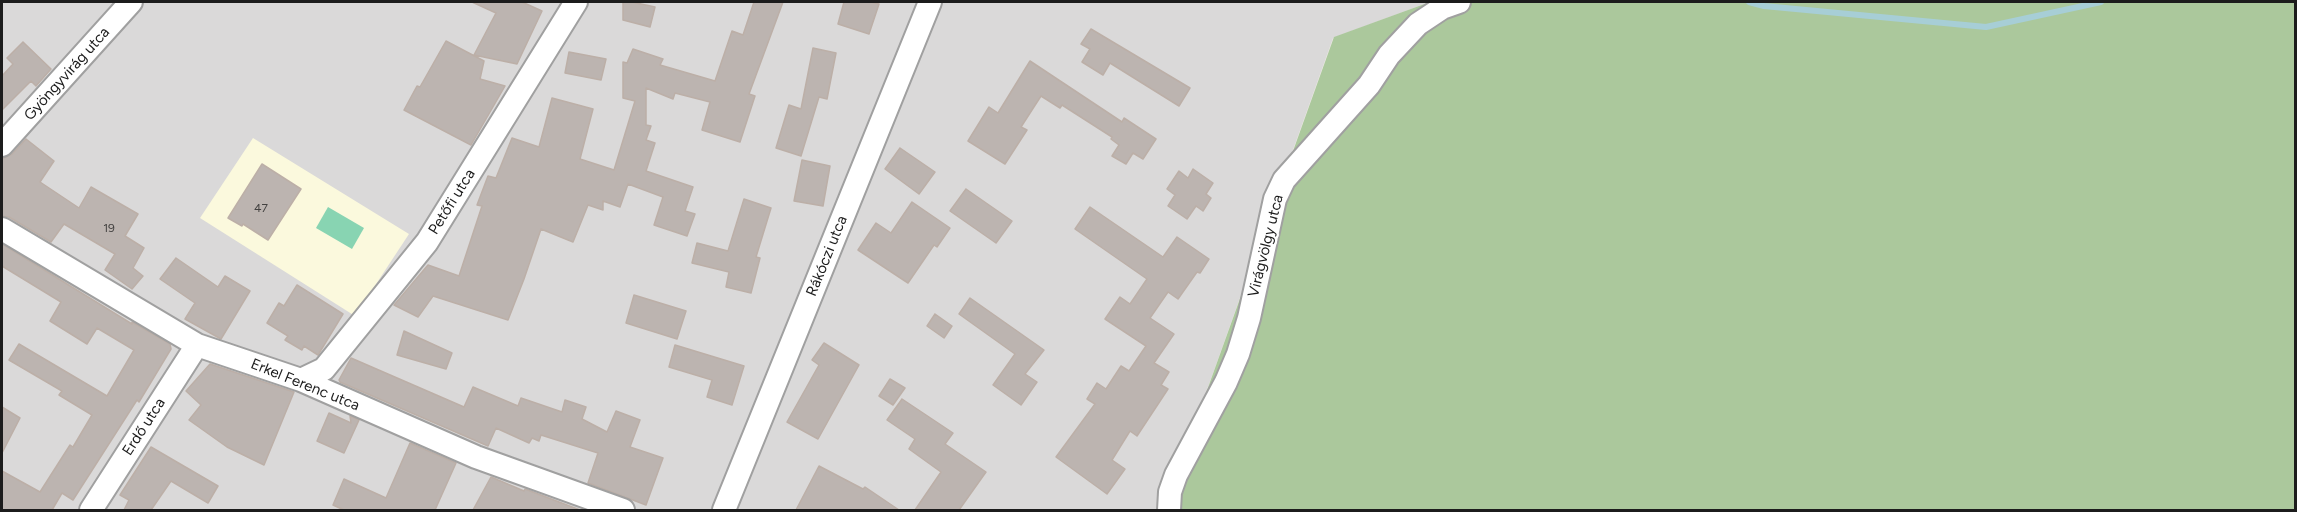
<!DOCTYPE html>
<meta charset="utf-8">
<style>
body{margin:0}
#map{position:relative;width:2297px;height:512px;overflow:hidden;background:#ece9e3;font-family:Figtree,sans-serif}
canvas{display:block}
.frame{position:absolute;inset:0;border:3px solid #1c1c1c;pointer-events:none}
</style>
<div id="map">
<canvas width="2297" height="512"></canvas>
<div class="frame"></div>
</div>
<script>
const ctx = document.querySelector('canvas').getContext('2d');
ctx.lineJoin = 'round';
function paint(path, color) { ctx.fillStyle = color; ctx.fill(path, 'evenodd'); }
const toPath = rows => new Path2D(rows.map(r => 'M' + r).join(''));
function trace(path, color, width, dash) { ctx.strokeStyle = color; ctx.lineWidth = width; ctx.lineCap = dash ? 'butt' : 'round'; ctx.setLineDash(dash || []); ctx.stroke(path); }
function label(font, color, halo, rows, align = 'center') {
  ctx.font = font + ' Figtree,sans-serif'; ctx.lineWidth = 4.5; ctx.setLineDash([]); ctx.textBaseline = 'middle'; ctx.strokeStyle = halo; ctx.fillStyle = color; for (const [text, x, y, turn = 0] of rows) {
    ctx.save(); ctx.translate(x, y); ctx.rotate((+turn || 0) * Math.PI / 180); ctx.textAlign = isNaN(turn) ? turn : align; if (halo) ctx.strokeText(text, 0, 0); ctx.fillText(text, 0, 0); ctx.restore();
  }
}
const residential = toPath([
 [2,2,1430,2,1333,38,1164,510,2,510]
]);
const education = toPath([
 [253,138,409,234,355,316,200,218]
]);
const forest = toPath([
 [1430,2,2295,2,2295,510,1164,510,1334,37]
]);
const pitch = toPath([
 [328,207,364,228,352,249,316,228]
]);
const stream = toPath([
 [1749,2,1764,6,1986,27,2101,2]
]);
const building = toPath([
 [472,2,522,2,542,11,517,64,474,55,496,13,472,2],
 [623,2,632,2,655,7,650,27,623,20,623,2],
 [754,2,783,2,749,94,755,96,740,142,702,130,710,102,675,93,673,99,646,88,646,125,651,126,646,140,655,143,646,171,693,187,685,211,695,214,687,236,654,225,663,197,628,184,620,207,603,201,603,210,588,205,573,242,541,229,524,279,508,320,433,296,418,317,394,305,428,265,459,276,482,206,477,205,488,176,496,178,512,138,539,147,552,98,593,109,580,159,614,170,635,101,623,98,623,62,627,63,633,49,663,59,660,65,715,81,732,31,743,35,754,2],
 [844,2,871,2,879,4,869,34,838,24,844,2],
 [1091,29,1190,88,1179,106,1110,63,1103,75,1082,62,1090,49,1081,44,1091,29],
 [446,41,484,61,480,79,505,86,471,145,404,110,417,86,420,87,446,41],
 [23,42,51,69,36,86,31,81,2,110,2,76,13,64,7,58,23,42],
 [813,48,836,53,827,99,819,97,801,156,776,148,789,105,801,109,813,48],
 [569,52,606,59,601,80,565,73,569,52],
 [1030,61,1122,122,1124,118,1156,139,1143,159,1133,153,1126,164,1112,156,1119,145,1111,139,1112,137,1062,105,1060,108,1041,96,1021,127,1027,130,1005,164,968,141,989,107,998,113,1030,61],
 [26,139,54,161,40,182,79,208,91,187,138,214,125,236,144,248,133,268,143,276,132,289,105,270,115,254,64,224,51,242,9,217,2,216,2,159,12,154,26,139],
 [900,148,935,172,919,194,885,169,900,148],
 [802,160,830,166,823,206,794,201,802,160],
 [262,164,301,189,268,240,243,224,242,226,228,218,262,164],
 [1193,169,1213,183,1206,194,1211,198,1203,211,1196,206,1187,219,1168,206,1175,195,1167,189,1179,171,1188,178,1193,169],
 [966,189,1012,221,996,243,950,211,966,189],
 [744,199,771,208,756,257,760,258,751,293,726,287,729,272,692,263,697,243,728,251,744,199],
 [912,202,950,228,937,247,934,245,908,283,858,250,876,223,891,233,912,202],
 [1090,207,1163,257,1177,237,1209,259,1200,273,1197,272,1178,299,1168,292,1150,318,1174,334,1154,363,1169,372,1161,385,1168,389,1137,436,1130,431,1112,460,1125,469,1107,494,1056,457,1095,404,1087,399,1097,383,1106,389,1121,366,1129,371,1146,346,1105,319,1120,297,1130,304,1147,279,1075,229,1090,207],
 [2,244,132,324,132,322,170,344,171,349,139,402,137,400,73,500,62,493,52,510,2,510,2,471,40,492,70,445,73,447,92,415,59,395,62,391,9,360,19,344,107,396,134,350,97,328,87,344,50,321,61,302,2,266,2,244],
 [176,258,218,287,225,276,250,291,221,339,185,319,195,303,160,279,176,258],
 [297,285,343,314,318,355,304,346,302,350,285,340,288,336,267,323,279,303,284,306,297,285],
 [634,295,686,311,677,339,626,323,634,295],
 [970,298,1044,350,1025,374,1037,382,1021,405,993,385,1015,354,959,314,970,298],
 [935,314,952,326,944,338,927,326,935,314],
 [404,331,452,353,446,369,397,355,404,331],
 [824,343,859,365,818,439,787,422,819,365,812,360,824,343],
 [675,345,744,366,732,405,707,397,712,380,669,367,675,345],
 [351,358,464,407,473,387,518,406,521,398,562,412,565,400,586,407,582,419,607,432,616,411,640,420,630,447,663,458,646,505,588,483,598,453,541,435,539,441,532,438,529,443,496,428,488,446,340,382,339,380,351,358],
 [210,364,294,392,264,465,227,447,189,420,201,405,186,391,210,364],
 [890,379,905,388,893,405,879,396,890,379],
 [902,399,953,433,945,444,986,472,959,510,915,510,941,472,909,449,915,439,887,420,902,399],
 [2,407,20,418,2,453,2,407],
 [329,413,351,423,350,416,359,420,344,453,317,441,329,413],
 [410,443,456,463,435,510,344,510,333,505,344,479,386,498,410,443],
 [151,447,218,486,208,503,171,481,151,510,124,510,129,500,120,495,151,447],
 [819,466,863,489,865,487,899,510,796,510,819,466],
 [491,477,524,491,525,489,580,510,473,510,491,477]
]);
const minor = toPath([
 [2,145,131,2],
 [2,229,197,345,301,380,476,457,623,510],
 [301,380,324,369,427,242,576,2],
 [91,510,197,345],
 [724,510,930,2],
 [1169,510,1170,492,1176,475,1226,382,1238,354,1249,318,1275,199,1284,180,1369,85,1389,55,1418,24,1442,8,1459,2]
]);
const numberNames = [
 ["47",261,208],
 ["19",109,228]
];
const streetNames = [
 ["Gyöngyvirág utca",67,74,-48],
 ["Petőfi utca",452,202,-58],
 ["Virágvölgy utca",1266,246,-76],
 ["Rákóczi utca",827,256,-68],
 ["Erkel Ferenc utca",305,385,22],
 ["Erdő utca",144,427,-57]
];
paint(residential, '#dad9d9');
paint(education, '#fbf9dd');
paint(forest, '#abc89c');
paint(pitch, '#88d4b2');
trace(stream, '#a7ced6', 6);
paint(building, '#bcb4b0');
trace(building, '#bcafa7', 1.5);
trace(minor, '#a0a0a0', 26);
trace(minor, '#fff', 22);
label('12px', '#444241', null, numberNames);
label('15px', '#1c1c1c', '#fff', streetNames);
</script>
